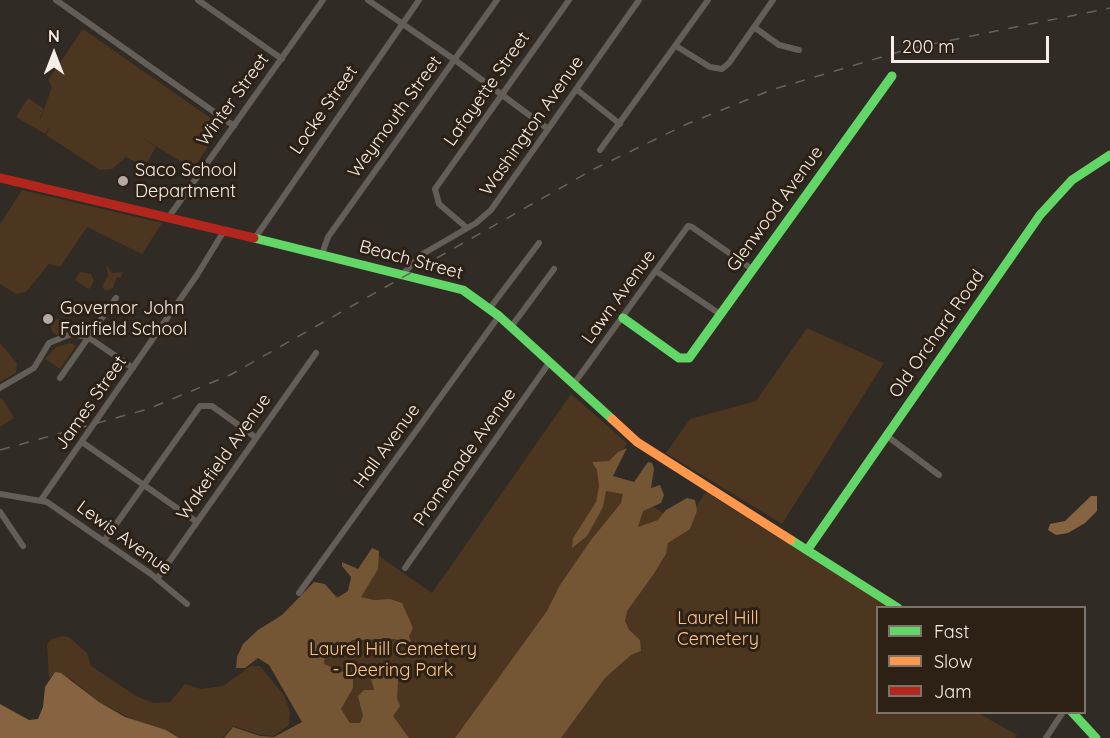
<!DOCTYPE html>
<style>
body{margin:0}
#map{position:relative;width:1110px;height:738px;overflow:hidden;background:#312b25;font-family:Quicksand,sans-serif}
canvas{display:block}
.legend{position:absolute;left:876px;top:606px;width:210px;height:108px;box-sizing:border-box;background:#2d2116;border:2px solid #7e736a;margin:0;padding:8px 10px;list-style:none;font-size:18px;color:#f7efe7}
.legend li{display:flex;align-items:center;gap:12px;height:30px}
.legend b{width:30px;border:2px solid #7e736a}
.north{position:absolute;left:24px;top:24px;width:60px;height:60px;-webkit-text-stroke:4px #2d2116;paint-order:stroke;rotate:0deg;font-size:16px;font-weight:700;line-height:24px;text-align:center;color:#f7efe7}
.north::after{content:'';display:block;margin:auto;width:21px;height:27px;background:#f7efe7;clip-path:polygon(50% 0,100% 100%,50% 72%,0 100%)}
.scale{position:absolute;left:891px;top:36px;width:158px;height:27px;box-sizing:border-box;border:3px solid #f7efe7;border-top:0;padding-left:8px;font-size:18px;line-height:21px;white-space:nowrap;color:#f7efe7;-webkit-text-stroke:4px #2d2116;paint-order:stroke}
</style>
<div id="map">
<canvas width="1110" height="738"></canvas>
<ul class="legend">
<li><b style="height:8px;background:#63d668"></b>Fast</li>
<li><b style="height:8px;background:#ff974d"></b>Slow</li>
<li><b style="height:8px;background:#b3261e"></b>Jam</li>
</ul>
<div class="north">N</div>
<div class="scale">200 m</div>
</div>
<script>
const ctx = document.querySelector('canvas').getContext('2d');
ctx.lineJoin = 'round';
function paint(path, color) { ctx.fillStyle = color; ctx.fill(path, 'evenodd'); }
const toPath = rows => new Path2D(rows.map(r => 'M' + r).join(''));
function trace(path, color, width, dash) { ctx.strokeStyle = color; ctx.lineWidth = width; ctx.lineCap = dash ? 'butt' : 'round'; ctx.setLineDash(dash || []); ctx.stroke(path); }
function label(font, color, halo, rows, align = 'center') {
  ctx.font = font + ' Quicksand,sans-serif'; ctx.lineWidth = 6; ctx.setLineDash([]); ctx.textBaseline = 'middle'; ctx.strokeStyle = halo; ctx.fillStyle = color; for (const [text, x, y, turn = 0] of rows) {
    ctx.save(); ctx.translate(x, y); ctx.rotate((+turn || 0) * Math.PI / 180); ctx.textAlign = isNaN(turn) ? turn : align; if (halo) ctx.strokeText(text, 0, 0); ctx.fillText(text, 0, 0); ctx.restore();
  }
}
const green = toPath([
 [83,29,222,126,193,169,136,134,156,147,144,167,126,157,112,169,100,170,46,135,52,125,45,134,16,117,28,98,44,109,40,118,41,118,52,87,48,80],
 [22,190,162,223,142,254,87,227,60,267,49,264,26,292,16,294,0,284,0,224],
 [106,265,112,273,123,272,121,277,117,277,113,288,107,291,102,287,108,275],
 [80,272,91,274,94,281,90,288,88,289,75,280],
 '51 327a8 8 0 1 1 16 0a8 8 0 1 1-16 0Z',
 [807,328,884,363,782,524,666,453,690,419,756,401],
 [0,343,17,363,16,373,0,382],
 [70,343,76,346,60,369,45,359,56,347],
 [571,394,627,443,607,476,631,493,683,525,706,492,889,607,878,608,878,712,978,713,1017,735,1015,738,336,738,287,690,316,584,343,599,353,594,379,556,432,593],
 [2,398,14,418,0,427,0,399],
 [63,636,70,638,87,653,91,666,136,696,154,703,170,702,185,684,201,689,223,686,251,666,260,666,284,695,290,712,289,725,274,736,260,735,233,726,222,738,179,738,166,730,143,725,99,702,72,680,55,672,49,679,47,644,52,639]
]);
const forest = toPath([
 [627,448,613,476,634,482,648,462,652,463,654,469,651,488,660,485,664,495,661,503,643,511,638,527,658,520,666,510,687,498,695,500,697,511,690,529,668,543,666,554,653,575,627,611,625,621,629,630,640,640,641,651,631,655,605,678,561,738,455,738,547,611,560,585,591,540,621,503,623,494,606,491,603,507,587,536,572,548,573,538,596,502,599,486,597,470,592,462,609,461,618,452],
 [372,548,379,551,378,569,361,597,374,600,390,599,402,603,413,628,409,636,411,642,394,639,352,640,344,649,325,655,324,664,353,676,353,688,341,709,350,723,360,723,363,716,358,696,364,690,374,690,371,679,393,665,399,666,397,698,400,706,393,716,409,738,224,738,233,727,260,736,274,737,302,722,269,665,258,658,245,668,236,668,237,657,243,644,258,630,282,615,314,582,325,584,337,598,348,591,351,577,342,566,342,562,358,569]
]);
const water = toPath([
 [1091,496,1097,496,1097,511,1085,523,1068,533,1056,535,1048,530,1050,524,1065,521],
 [55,672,61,673,99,702,125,717,166,730,179,738,0,738,0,704,29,720,38,719,43,707,45,687]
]);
const street = toPath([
 [56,0,234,126],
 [198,0,282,59],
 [368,0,455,60,548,129],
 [754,27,779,45,799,50],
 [676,46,710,67,722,69,729,63,773,0],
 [576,89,620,124],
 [600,150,708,0],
 [168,218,323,0],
 [467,228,439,204,435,189,569,0],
 [255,238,419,0],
 [322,254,328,237,497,0],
 [656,271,720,314],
 [403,274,421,255,476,223,491,210,639,0],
 [490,308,539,243],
 [511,327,554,269],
 [60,378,116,298],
 [573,385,688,226,692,227,752,269],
 [0,388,34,368,49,343,71,334,88,337,133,368],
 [887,436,939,475],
 [82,442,197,522],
 [0,494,47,502,151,574,187,604],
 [41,500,197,275,224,231],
 [0,512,23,546],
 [104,541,200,406,212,406,255,437],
 [405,568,549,363],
 [157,579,316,353],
 [299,593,499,316],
 [1046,738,1063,712]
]);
const fast = toPath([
 [254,238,463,290,499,316,612,419],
 [623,318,679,358,689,358,892,76],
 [791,540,898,608],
 [808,549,1040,215,1072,180,1110,155],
 [1072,712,1096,738]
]);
const slow = toPath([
 [612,419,637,442,791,540]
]);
const jam = toPath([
 [0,178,254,238]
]);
const rail = toPath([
 [0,450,148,409,230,375,594,169,687,124,771,90,912,48,1110,8]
]);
const markers = [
 [123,181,6,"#b2aaa3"],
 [48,319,6,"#b2aaa3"]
];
const streetNames = [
 ["Lafayette Street",487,89,-55],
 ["Winter Street",233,100,-54],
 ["Locke Street",324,110,-55],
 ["Weymouth Street",395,117,-54],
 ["Washington Avenue",532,126,-55],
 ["Glenwood Avenue",775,209,-54],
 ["Beach Street",411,260,15],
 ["Lawn Avenue",619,297,-54],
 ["Old Orchard Road",937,334,-55],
 ["James Street",91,403,-55],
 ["Hall Avenue",387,446,-54],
 ["Wakefield Avenue",224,457,-55],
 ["Promenade Avenue",465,457,-55],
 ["Lewis Avenue",124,538,36]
];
const poiNames = [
 ["Saco School",135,171],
 ["Department",135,192],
 ["Governor John",60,309],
 ["Fairfield School",60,330]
];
const parkNames = [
 ["Laurel Hill",718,619],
 ["Cemetery",718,640],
 ["Laurel Hill Cemetery",393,650],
 ["- Deering Park",393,671]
];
paint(green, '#4c361f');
paint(forest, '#745534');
paint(water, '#866341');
trace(street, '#635e58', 6);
trace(fast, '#63d668', 9);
trace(slow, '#ff974d', 9);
trace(jam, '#b3261e', 9);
trace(rail, '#68625e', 1.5, [10, 10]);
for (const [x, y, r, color] of markers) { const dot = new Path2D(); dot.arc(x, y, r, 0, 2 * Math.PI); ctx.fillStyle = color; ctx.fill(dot); trace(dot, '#2d2116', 2); }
label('18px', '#f7efe7', '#2d2116', streetNames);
label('18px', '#f7efe7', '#2d2116', poiNames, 'left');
label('18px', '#fec489', '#2d2116', parkNames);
</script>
